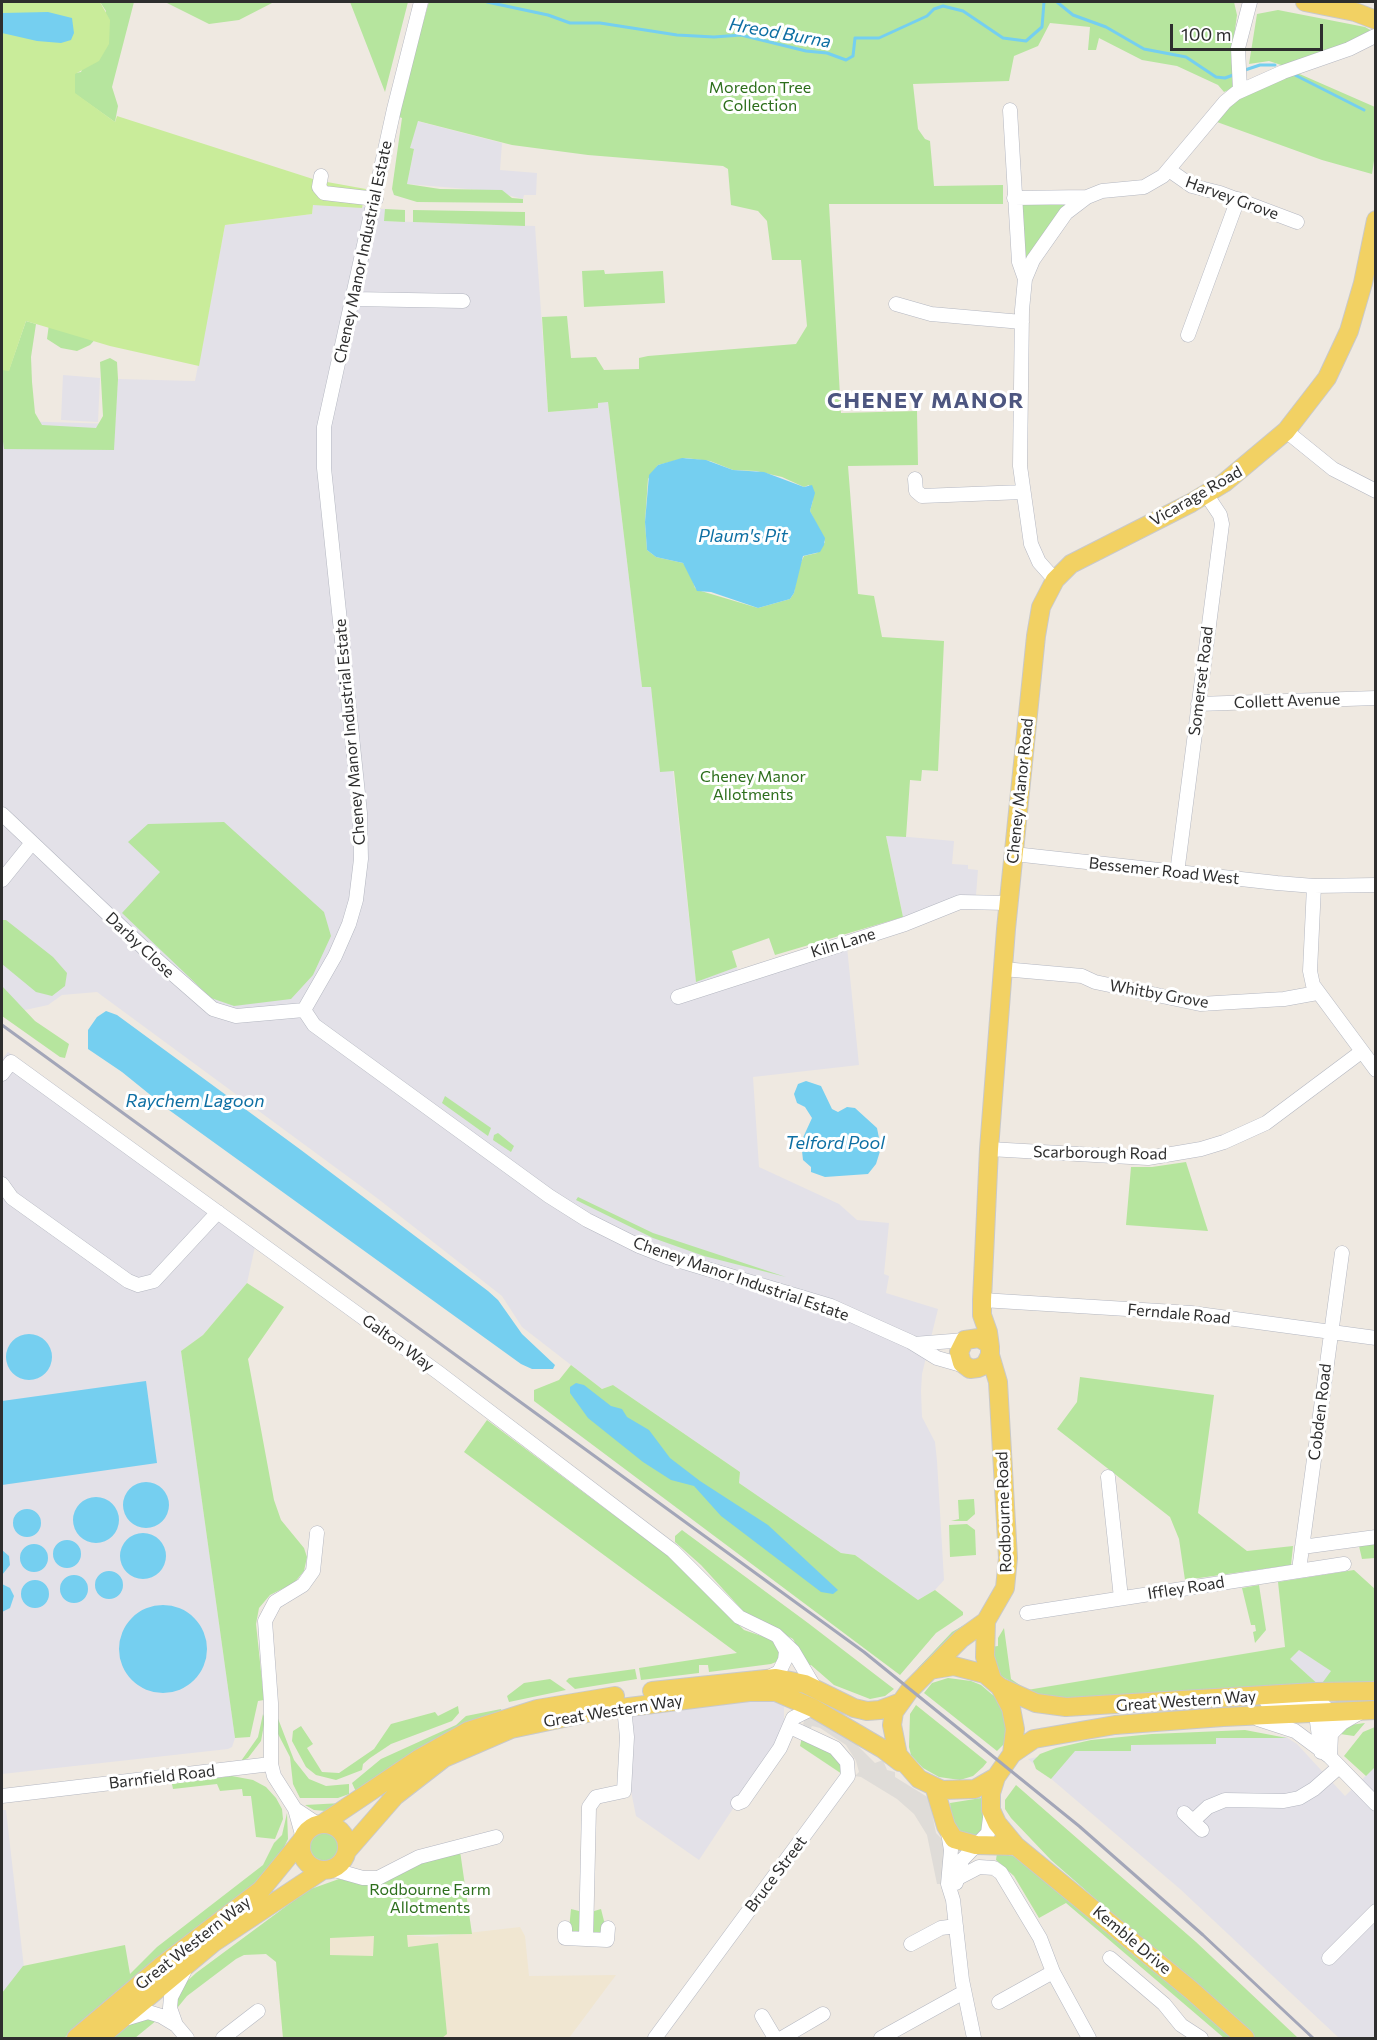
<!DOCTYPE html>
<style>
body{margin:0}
#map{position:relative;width:1377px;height:2040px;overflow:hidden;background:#efe9e1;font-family:Commissioner,sans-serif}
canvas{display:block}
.frame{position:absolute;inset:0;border:3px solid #2e2e2e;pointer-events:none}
.scale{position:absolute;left:1170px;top:24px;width:153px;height:27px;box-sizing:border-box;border:3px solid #2e2e2e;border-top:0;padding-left:8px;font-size:18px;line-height:21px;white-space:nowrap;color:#2e2e2e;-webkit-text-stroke:4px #fff;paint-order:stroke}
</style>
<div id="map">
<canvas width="1377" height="2040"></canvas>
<div class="frame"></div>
<div class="scale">100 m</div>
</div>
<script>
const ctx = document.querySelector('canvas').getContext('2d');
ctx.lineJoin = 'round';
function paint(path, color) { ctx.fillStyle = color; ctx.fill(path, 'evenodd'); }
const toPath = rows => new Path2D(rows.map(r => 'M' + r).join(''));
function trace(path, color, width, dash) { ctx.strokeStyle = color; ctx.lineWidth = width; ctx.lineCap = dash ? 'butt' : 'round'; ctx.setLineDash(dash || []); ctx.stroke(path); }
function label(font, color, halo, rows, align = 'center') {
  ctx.font = font + ' Commissioner,sans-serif'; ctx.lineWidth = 6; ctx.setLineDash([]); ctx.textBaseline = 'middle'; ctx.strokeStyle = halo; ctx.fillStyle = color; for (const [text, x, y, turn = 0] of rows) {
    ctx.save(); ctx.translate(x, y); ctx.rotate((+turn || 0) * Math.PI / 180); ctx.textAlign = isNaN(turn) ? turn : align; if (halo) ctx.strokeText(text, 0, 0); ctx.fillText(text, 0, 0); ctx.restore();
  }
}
const industrial = toPath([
 [417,121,502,143,500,170,537,173,536,195,524,195,523,199,492,191,407,184,414,150,410,148],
 [336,204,385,209,385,221,535,226,548,412,598,408,598,403,608,402,642,687,651,686,660,771,673,771,696,981,737,967,741,981,847,947,859,1065,753,1077,759,1167,839,1204,857,1220,889,1223,884,1274,889,1276,886,1293,938,1309,922,1374,921,1391,922,1417,935,1442,937,1461,944,1580,935,1590,918,1600,855,1555,841,1553,739,1483,740,1472,613,1385,602,1389,522,1327,502,1296,377,1198,97,992,62,995,48,1005,2,1015,2,379,16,421,115,424,118,379,195,381,225,225,312,214,313,205],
 [63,375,100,378,98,422,61,420],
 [886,835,954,841,952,864,968,865,968,869,978,870,976,895,964,896,903,917],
 [8,1052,258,1233,247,1283,203,1335,181,1351,235,1738,232,1747,228,1749,2,1774,2,1059],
 [1299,1650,1332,1671,1320,1686,1289,1659],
 [763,1698,779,1701,784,1706,784,1726,781,1736,699,1860,636,1816,630,1786,631,1716],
 [1246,1734,1286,1737,1297,1744,1345,1796,1375,1767,1375,2038,1339,2038,1180,1889,1028,1759,1132,1737],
 [2,1810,6,1810,24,1968,2,1993]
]);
const education = toPath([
 [520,1927,525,1936,529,1976,616,1975,569,2038,283,2038,276,1962,307,1938,392,1934,433,1937]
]);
const green = toPath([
 [100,2,134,2,112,87,118,106,115,122,75,94,75,73,81,72,106,11],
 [165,2,274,2,239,20,209,24],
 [350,2,408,2,385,92],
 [429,2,1234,2,1237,15,1231,58,1235,87,1224,92,1218,85,1177,66,1142,60,1099,38,1096,50,1088,50,1090,27,1050,23,1038,46,1014,56,1009,81,913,84,918,129,925,139,930,141,934,186,1003,185,1003,204,829,204,841,413,917,411,918,465,848,466,858,594,874,596,882,637,944,641,938,771,922,770,921,781,910,780,906,837,886,836,903,917,775,955,769,938,732,951,737,967,696,982,674,771,660,772,651,687,642,687,608,402,598,403,598,408,548,412,542,317,567,316,571,358,596,357,604,370,639,369,639,358,648,356,796,344,807,326,801,260,772,260,767,221,758,211,731,205,728,169,723,166,588,155,512,145,418,121,410,148,414,149,407,184,440,189,502,190,512,198,523,199,523,203,417,202,394,195,392,189,402,118,396,116],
 [686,458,710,461,733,470,756,471,782,477,804,487,809,485,813,500,810,511,825,542,817,553,804,556,798,568,794,593,790,599,758,608,701,591,695,588,690,572,683,563,656,557,647,550,645,522,648,479,658,465],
 [1278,10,1365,27,1374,32,1360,40,1284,66,1269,61,1249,64,1257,14],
 [1295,72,1375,107,1375,154,1372,174,1322,160,1217,122,1237,97],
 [1018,202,1071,202,1022,268],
 [385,209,405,210,405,222,384,221],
 [413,210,525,212,525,226,413,222],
 [604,270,605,274,663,271,665,303,584,307,582,271],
 [26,321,36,324,31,357,32,382,35,413,42,425,96,428,103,416,100,362,110,358,117,362,118,379,114,450,4,449,2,434,2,370,9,370],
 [49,324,102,332,90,345,77,351,61,348,47,339],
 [224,822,324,912,331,936,313,975,291,999,234,1006,211,998,122,913,160,872,128,842,148,824],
 [2,920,6,920,53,957,67,973,65,986,52,996,36,992,2,964],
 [2,986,35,1021,69,1044,65,1058,60,1057,2,1016],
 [445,1096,491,1128,488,1136,442,1103],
 [498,1133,514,1146,511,1152,493,1140,494,1135],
 [1186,1162,1208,1231,1126,1225,1131,1167,1152,1167],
 [578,1197,653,1233,786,1277,704,1256,653,1238,586,1205,576,1200],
 [247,1283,284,1307,248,1359,274,1500,281,1520,304,1548,307,1557,304,1571,294,1583,270,1595,259,1608,256,1624,264,1700,258,1701,250,1737,235,1738,181,1351,203,1335],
 [571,1365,602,1389,613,1385,740,1472,739,1483,841,1553,855,1555,918,1600,935,1590,963,1612,963,1615,936,1633,900,1675,534,1401,534,1390,559,1380],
 [1080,1377,1214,1395,1198,1513,1247,1551,1293,1546,1291,1565,1185,1580,1179,1539,1170,1517,1057,1429,1077,1402],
 [487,1420,667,1555,744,1630,776,1641,781,1660,771,1664,709,1672,708,1665,699,1665,699,1673,641,1680,639,1668,737,1653,464,1452],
 [974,1499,975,1514,967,1521,951,1521,959,1519,958,1500],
 [967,1524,975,1530,976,1555,950,1557,949,1525],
 [682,1530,808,1623,894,1689,885,1696,870,1699,834,1685,811,1665,807,1666,793,1639,744,1612,701,1565,675,1542,675,1536],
 [1375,1544,1375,1558,1362,1559,1359,1546],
 [1354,1570,1375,1589,1375,1687,1043,1699,1001,1676,991,1647,998,1646,998,1638,1004,1628,1011,1679,1027,1690,1285,1647,1278,1582],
 [1299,1650,1331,1671,1320,1686,1290,1659],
 [1259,1585,1266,1630,1255,1643,1253,1632,1256,1631,1255,1625,1251,1625,1242,1588],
 [971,1621,924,1665,917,1669,952,1632],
 [635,1669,637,1679,575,1689,566,1681,569,1678],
 [948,1678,971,1681,981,1685,995,1697,1002,1707,1007,1724,1005,1743,997,1751,924,1693,932,1683],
 [550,1679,566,1690,509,1702,507,1696,524,1683],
 [916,1705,987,1762,983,1767,973,1776,960,1780,939,1777,923,1768,911,1755,909,1747,910,1714],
 [458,1706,459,1713,452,1721,391,1744,370,1758,363,1764,362,1770,336,1780,316,1775,306,1767,292,1741,293,1731,301,1726,313,1744,307,1748,322,1772,339,1773,374,1749,391,1724,435,1712,438,1716],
 [501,1709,502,1712,357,1794,352,1783,381,1759,456,1725,466,1716],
 [263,1714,265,1719,261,1741,248,1758,241,1761,258,1737],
 [277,1716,294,1760,309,1779,326,1786,349,1784,349,1794,338,1798,300,1798,293,1784,290,1757,277,1732],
 [1365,1723,1354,1736,1340,1734,1350,1725],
 [1375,1727,1375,1767,1366,1776,1344,1756,1363,1732],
 [1245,1730,1287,1738,1216,1738,1216,1744,1131,1745,1131,1751,1075,1751,1051,1779,1036,1769,1033,1761,1040,1754,1056,1748,1091,1740,1152,1734],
 [802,1737,822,1744,843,1764,842,1774,800,1746],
 [232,1776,253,1780,266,1787,276,1798,282,1809,283,1819,275,1839,256,1837,251,1796,243,1796,242,1789,220,1791,217,1784,173,1789,172,1784],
 [1016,1785,1196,1942,1298,2038,1255,2038,1051,1860,1011,1818,1005,1809,1005,1800],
 [981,1798,984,1824,980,1835,963,1839,952,1823,950,1803],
 [342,1803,326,1811,314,1810,305,1805],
 [287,1813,288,1839,273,1870,64,2038,2,2038,2,1993,23,1966,125,1945,130,1974,157,1947,263,1865,274,1843,282,1835],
 '310 1846a15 15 0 1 1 30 0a15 15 0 1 1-30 0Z',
 [460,1851,472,1934,407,1935,408,1947,438,1943,447,2034,442,2038,283,2038,276,1962,266,1954,244,1955,236,1959,187,1996,178,2007,175,2002,184,1984,196,1973,308,1890,339,1879,367,1885,378,1884,405,1868],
 [374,1936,373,1956,330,1955,330,1938],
 [997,1853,1014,1856,1025,1863,1135,1953,1233,2038,1224,2038,1066,1903,1039,1918,1014,1876,996,1860],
 [571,1909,583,1912,581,1933,574,1935,569,1929],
 [601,1909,605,1925,602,1934,593,1932,591,1912],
 [146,2017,157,2020,135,2038,109,2038,134,2020]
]);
const pitch = toPath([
 [2,2,100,2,110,20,109,44,99,61,75,74,75,93,115,122,117,116,316,180,366,189,362,208,313,205,312,214,225,225,199,366,110,346,26,321,9,371,2,370]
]);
const plaza = toPath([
 [806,1716,815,1717,856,1744,875,1763,883,1760,887,1770,895,1772,895,1777,929,1798,936,1833,947,1844,943,1884,937,1884,927,1835,914,1814,897,1799,861,1777,855,1776,859,1772,856,1761,846,1745,820,1728,812,1726,810,1730,805,1728,803,1724]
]);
const water = toPath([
 [48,12,72,18,74,33,71,40,61,43,37,41,2,33,2,13],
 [682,458,706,460,733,470,764,472,804,487,812,485,815,493,810,511,825,538,824,545,820,552,803,556,794,593,790,599,758,608,711,592,697,591,683,563,656,557,647,550,645,522,649,475,658,465],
 [106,1011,117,1015,301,1150,488,1291,498,1300,522,1334,555,1365,553,1369,532,1369,521,1364,169,1110,122,1072,88,1049,88,1030,97,1017],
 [806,1081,821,1086,832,1109,838,1112,847,1107,855,1108,877,1128,881,1148,876,1164,868,1174,825,1177,811,1172,811,1167,803,1160,801,1142,812,1118,805,1107,797,1103,794,1094,798,1084],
 '6 1357a23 23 0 1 1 46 0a23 23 0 1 1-46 0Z',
 [146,1381,157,1463,2,1485,2,1401],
 [576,1383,584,1385,611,1406,622,1409,627,1417,649,1430,670,1458,700,1481,768,1525,838,1590,833,1594,821,1592,721,1516,694,1486,671,1480,643,1462,588,1418,570,1393,570,1387],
 '123 1505a23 23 0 1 1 46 0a23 23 0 1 1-46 0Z',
 '73 1520a23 23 0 1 1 46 0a23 23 0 1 1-46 0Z',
 '13 1523a14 14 0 1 1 28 0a14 14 0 1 1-28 0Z',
 '120 1556a23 23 0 1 1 46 0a23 23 0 1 1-46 0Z',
 '53 1554a14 14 0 1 1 28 0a14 14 0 1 1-28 0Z',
 '20 1558a14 14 0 1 1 28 0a14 14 0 1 1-28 0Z',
 [2,1550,9,1556,10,1565,2,1575],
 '95 1585a14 14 0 1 1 28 0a14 14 0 1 1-28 0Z',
 '60 1589a14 14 0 1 1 28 0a14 14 0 1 1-28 0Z',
 '21 1594a14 14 0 1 1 28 0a14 14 0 1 1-28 0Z',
 [2,1584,10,1588,14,1596,10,1608,2,1612],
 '119 1649a44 44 0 1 1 88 0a44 44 0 1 1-88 0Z'
]);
const stream = toPath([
 [487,2,548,15,570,23,600,23,677,35,714,37,741,35,806,51,827,53,846,60,853,56,855,38,879,38,927,16,934,9,943,6,963,11,1003,38,1026,41,1042,27,1044,2],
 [1057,2,1073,15,1106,27,1144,49,1186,57,1216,77,1225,78,1236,74],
 [1242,71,1260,65,1275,65],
 [1295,75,1364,110]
]);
const minor = toPath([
 [421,2,394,109,324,427,324,468,360,813,361,859,356,900,349,924,335,956,304,1010,314,1025,549,1196,587,1220,639,1246,667,1257,831,1306,911,1342,937,1358,965,1366],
 [1240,90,1238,48,1250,2],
 [1010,110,1019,262,1025,279],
 [1169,170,1192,186,1220,193,1297,222],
 [321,176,319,187,324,193,376,199],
 [1014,198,1087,197],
 [353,299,463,301],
 [896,304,931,314,1022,322],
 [1188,335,1238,199],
 [1286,431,1333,469,1376,491],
 [915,479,916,491,922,496,1023,492],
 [1055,580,1039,562,1031,544,1020,466,1022,310,1025,279,1033,260,1066,213,1087,197,1102,191,1144,187,1163,176,1225,102,1236,93,1283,72,1349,49,1375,36],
 [1198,704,1376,698],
 [2,814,150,954,213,1009,236,1016,304,1010],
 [1014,854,1277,883,1314,886,1376,885],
 [1177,873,1222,524,1220,515,1206,494],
 [2,880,31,844],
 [1314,886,1310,971,1313,985,1376,1070],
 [1003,969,1082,976,1095,982,1200,1004,1284,999,1317,993],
 [678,997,905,924,960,902,1008,903],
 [2,1074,11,1062,439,1373,673,1551,739,1617,776,1635,793,1651,815,1688],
 [989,1149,1148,1158,1201,1149,1224,1142,1266,1123,1361,1052],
 [2,1184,12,1198,128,1281,138,1285,154,1281,218,1212],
 [982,1300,1191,1313,1376,1338],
 [914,1344,965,1340],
 [1108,1477,1121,1598],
 [1302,1547,1376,1537],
 [1299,1570,1342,1253],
 [1027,1613,1344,1564],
 [767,1678,779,1672,785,1660,786,1651,780,1640],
 [1267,1702,1315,1702,1323,1705,1331,1713,1331,1734],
 [1316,1714,1321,1752],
 [1258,1719,1295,1731,1330,1757,1376,1804],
 [1330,1757,1331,1734,1342,1723,1361,1712],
 [271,1764,271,1703,265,1621,275,1602,303,1585,313,1571,317,1533],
 [2,1796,271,1764,274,1776,295,1809,303,1838],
 [738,1803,743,1801,780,1748,793,1718,813,1708],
 [295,1809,319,1825],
 [1184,1813,1202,1830],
 [1193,1821,1208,1807,1225,1800,1284,1801,1299,1798,1314,1789,1339,1767],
 [948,1832,951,1850,948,1884,953,1900,962,1980,974,2038],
 [331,1869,363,1878,378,1878,419,1857,496,1837],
 [956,1879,979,1867,994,1868,1001,1873,1040,1938,1053,1972,1089,2038],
 [956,1883,962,1860,988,1833,991,1810],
 [565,1928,565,1938,607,1940,608,1928],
 [586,1939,589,1807,596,1797,624,1791,627,1737,624,1707],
 [911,1944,941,1928,956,1926],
 [1110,1958,1164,2004,1181,2025,1201,2038],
 [1329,1958,1376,1911],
 [999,2002,1053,1972],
 [762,2016,775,2038],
 [128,2018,148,2012,161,2016,176,2025,187,2038],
 [176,2025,170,2008,171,1997,184,1972],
 [223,2038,258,2011],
 [655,2038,848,1776,847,1762,835,1748,790,1727],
 [782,2038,823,2014],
 [881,2038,964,1992]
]);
const major = toPath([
 [1305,2,1355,12,1376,20],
 [989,1344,979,1338,965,1340,959,1352,962,1363,970,1369,978,1368,985,1365,990,1355,990,1347,988,1332,982,1315,982,1300,989,1149,1006,929,1036,636,1041,607,1055,580,1071,564,1191,503,1224,483,1286,431,1327,378,1349,331,1363,283,1376,220],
 [986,1621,985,1657,992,1679],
 [930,1670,954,1666,985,1674,1000,1687,1011,1708,1015,1729,1012,1754,996,1777,975,1789,942,1790,919,1779,898,1755,892,1725,894,1712,909,1691,961,1639,986,1621,1005,1588,1008,1558,998,1382,990,1355],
 [1000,1687,1036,1703,1066,1707,1315,1692,1376,1691],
 [652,1691,776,1678,805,1684,854,1708,867,1711,880,1710,899,1703],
 [1012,1754,1034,1739,1115,1725,1223,1717,1376,1710],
 [996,1777,991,1793,991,1810,997,1823,1016,1846,1191,1990,1245,2038],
 [935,1789,946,1826,954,1839,976,1845,1016,1846],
 [322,1824,420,1758,468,1731,537,1709,615,1696],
 '301 1847a23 23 0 1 1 46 0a23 23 0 1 1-46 0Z',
 [347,1851,395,1796,444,1758,511,1729,597,1711,749,1692,776,1692,813,1708,883,1749,900,1762],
 [76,2038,160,1967,261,1890,302,1840],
 [99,2038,213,1943,323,1870]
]);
const rail = toPath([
 [2,1025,864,1652,1079,1826,1203,1935,1313,2038]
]);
const parkNames = [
 ["Moredon Tree",760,88],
 ["Collection",760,106],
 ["Cheney Manor",753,777],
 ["Allotments",753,795],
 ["Rodbourne Farm",430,1890],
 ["Allotments",430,1908]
];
const streetNames = [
 ["Harvey Grove",1232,198,20],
 ["Cheney Manor Industrial Estate",363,252,-78],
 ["Vicarage Road",1196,496,-30],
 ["Somerset Road",1201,681,-83],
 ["Collett Avenue",1287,701,-2],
 ["Cheney Manor Industrial Estate",350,732,-95],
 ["Cheney Manor Road",1020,791,-84],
 ["Bessemer Road West",1164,871,6],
 ["Kiln Lane",843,943,-17],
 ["Darby Close",140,945,43],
 ["Whitby Grove",1159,994,10],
 ["Scarborough Road",1100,1153,1],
 ["Cheney Manor Industrial Estate",741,1279,19],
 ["Ferndale Road",1179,1314,5],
 ["Galton Way",398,1343,36],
 ["Cobden Road",1320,1412,-83],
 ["Rodbourne Road",1004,1512,-92],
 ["Iffley Road",1186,1588,-9],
 ["Great Western Way",1186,1701,-4],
 ["Great Western Way",613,1711,-9],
 ["Barnfield Road",162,1777,-7],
 ["Bruce Street",776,1874,-53],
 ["Kemble Drive",1132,1940,40],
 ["Great Western Way",193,1943,-38]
];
const waterNames = [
 ["Hreod Burna",780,33,10],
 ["Plaum's Pit",743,536],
 ["Raychem Lagoon",195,1101],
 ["Telford Pool",835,1143]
];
const districtNames = [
 ["CHENEY MANOR",926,401]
];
paint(industrial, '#e3e1e8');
paint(education, '#f0e6d1');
paint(green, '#b6e59e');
paint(pitch, '#c9ec9a');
paint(plaza, '#dfdcd8');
paint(water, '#75cff0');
trace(stream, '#75cff0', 3);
trace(minor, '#b4b7c1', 15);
trace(major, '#c9c9c9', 20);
trace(minor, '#fff', 14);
trace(major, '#f2d163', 18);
trace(rail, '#a3a6b8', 3);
label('16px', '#2c6e1b', '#fff', parkNames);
label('16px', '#2e2e2e', '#fff', streetNames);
label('italic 18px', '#0d6fa3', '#fff', waterNames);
ctx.letterSpacing = '1.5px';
label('bold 22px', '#4d5680', '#fff', districtNames);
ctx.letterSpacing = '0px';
</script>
